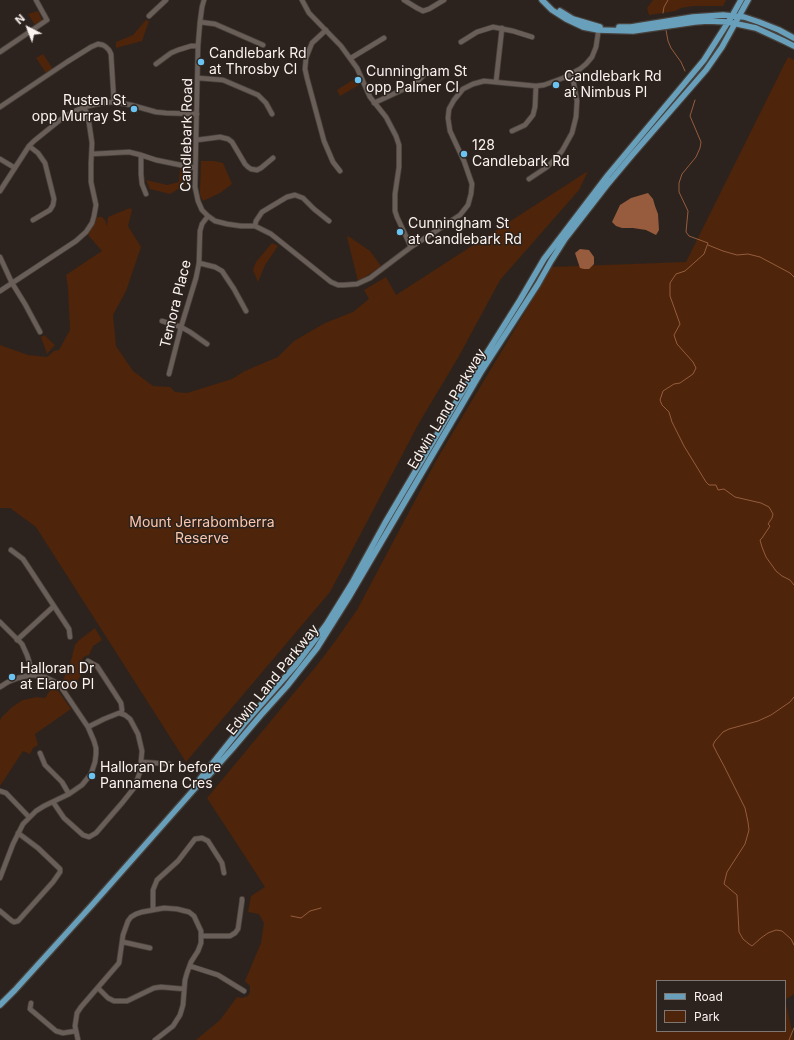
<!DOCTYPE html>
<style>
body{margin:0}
#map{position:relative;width:794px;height:1040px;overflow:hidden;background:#2d231e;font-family:Inter,sans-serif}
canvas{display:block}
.legend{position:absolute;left:656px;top:980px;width:130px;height:52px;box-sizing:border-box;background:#2d231e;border:1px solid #7f7672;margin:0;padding:5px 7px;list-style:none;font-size:12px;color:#faf3f0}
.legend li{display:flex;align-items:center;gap:8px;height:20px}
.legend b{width:20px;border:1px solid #7f7672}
.north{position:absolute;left:8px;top:8px;width:40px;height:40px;-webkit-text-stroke:3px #2d231e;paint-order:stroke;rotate:318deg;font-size:11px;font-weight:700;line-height:16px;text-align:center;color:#faf3f0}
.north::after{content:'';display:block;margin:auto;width:14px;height:18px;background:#faf3f0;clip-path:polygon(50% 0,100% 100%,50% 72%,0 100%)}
</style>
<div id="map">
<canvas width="794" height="1040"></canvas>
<ul class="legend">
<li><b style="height:5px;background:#689fbb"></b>Road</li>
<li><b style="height:11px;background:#4e240a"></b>Park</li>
</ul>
<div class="north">N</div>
</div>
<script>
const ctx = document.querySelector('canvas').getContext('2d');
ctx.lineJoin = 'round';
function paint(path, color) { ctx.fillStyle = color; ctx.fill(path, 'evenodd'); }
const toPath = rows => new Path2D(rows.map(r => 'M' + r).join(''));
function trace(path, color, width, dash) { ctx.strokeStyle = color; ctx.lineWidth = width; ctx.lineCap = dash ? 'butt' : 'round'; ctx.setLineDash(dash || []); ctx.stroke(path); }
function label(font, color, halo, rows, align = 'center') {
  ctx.font = font + ' Inter,sans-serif'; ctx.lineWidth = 3; ctx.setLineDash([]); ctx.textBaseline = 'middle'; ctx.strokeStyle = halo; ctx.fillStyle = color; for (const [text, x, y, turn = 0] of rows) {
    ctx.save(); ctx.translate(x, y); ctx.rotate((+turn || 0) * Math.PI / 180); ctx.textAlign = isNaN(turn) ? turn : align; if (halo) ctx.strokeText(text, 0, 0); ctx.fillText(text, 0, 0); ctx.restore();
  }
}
const green = toPath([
 [653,0,726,0,723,6,693,6,681,8,675,11,649,15,647,8],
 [38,11,42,20,40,22,35,25,28,14],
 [146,20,149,21,142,41,116,48,116,42,133,35],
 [43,54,53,69,46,73,36,58],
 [788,57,794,60,794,994,785,1000,794,1040,196,1040,220,1020,237,997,242,998,248,996,250,992,250,986,245,981,261,943,264,923,259,914,248,912,251,896,265,887,207,798,318,664,336,640,357,610,437,459,552,267,686,262],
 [657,981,785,981,785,1031,657,1031],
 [356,78,359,85,340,96,337,90],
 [201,161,214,161,223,163,232,184,220,193,203,201,200,195,200,191],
 [180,169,189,170,191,173,190,182,170,194,150,189,146,180,167,185,179,182],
 [588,171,579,190,500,280,459,356,419,423,330,592,186,762,36,527,10,508,0,508,0,345,28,355,47,357,54,351,59,350,70,330,68,288,66,275,102,251,88,235,97,217,102,217,105,220,107,226,108,217,130,208,132,210,128,226,141,247,126,291,113,315,116,346,133,371,153,386,170,387,175,392,187,393,232,379,243,372,254,367,278,357,294,341,325,323,353,312,369,299,364,290,386,277,396,295],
 [348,236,370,251,381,266,364,278,358,281,347,237],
 [272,243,278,246,265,265,258,282,253,270,256,262],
 [44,335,55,345,47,354,41,337],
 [95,628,102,640,93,646,89,655,85,656,82,659,83,664,85,668,82,670,80,677,73,688,69,690,62,682,70,664,75,645,78,641],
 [54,685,71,709,35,734,38,745,33,748,30,754,23,751,0,786,0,721,1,718,12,707,23,700,37,697,45,698]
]);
const water = toPath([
 [648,193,653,199,655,206,658,214,659,230,656,235,646,230,633,228,622,228,616,226,612,222,620,205,631,198],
 [580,249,589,250,594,257,594,264,589,269,584,269,580,268,575,253]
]);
const stream = toPath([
 [663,13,664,7,668,0],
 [666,30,668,41,671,48,681,62,685,71],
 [695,100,690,116,701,142,700,148,696,157,682,174,679,183,679,192,688,211,686,232,689,236,708,243,704,254,685,271,676,274,670,283,670,296,680,324,674,335,677,344,693,362,696,368,693,374,680,383,674,384,663,391,660,400,662,405,669,412,672,422,684,446,706,482,709,485,716,485,718,490,724,489,735,497,761,503,769,507,773,514,772,518,768,524,770,526,762,538,760,540,762,547,766,557,776,571,782,576,790,580,794,585],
 [708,245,723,251,737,255,748,254,760,257,790,273,794,277],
 [794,697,790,702,771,715,758,721,729,729,723,732,715,741,713,745,717,753,724,766,745,808,748,822,749,830,745,844,727,872,724,884,737,895,739,932,743,939,749,944,752,946,761,938,768,933,776,930,782,931,791,939,794,945],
 [291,916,301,918,310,911,321,908],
 [789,1040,794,1028]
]);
const minor = toPath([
 [204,0,202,7,200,22,198,46,195,187,198,201,202,210,208,216,215,221,227,224,241,226,255,226,271,234,331,282,338,285,344,285,357,284,370,278,411,247,436,231,460,215,468,205,471,194,472,184,464,161,450,131,448,118,449,109,454,100,463,89,473,84,484,81,536,86,544,85,563,78,580,69,586,64,592,57,596,47,599,27],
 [302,0,309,13,341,46,357,68,370,97,386,117,396,136,399,145,399,167,395,194,395,211,397,217,411,247],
 [404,0,417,8,423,11,429,9,444,0],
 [149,16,166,0],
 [200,22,215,24,263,45],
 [326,30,312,43,306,58,305,69,307,78,324,141,333,162,340,171],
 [461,42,477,32,493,27,513,31,532,37],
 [0,52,47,20,36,0],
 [351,58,384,38],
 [156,64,171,53,178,50,191,46,198,46],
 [198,78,223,80,258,95,266,103,272,114],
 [496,82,502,28],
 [374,103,415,84,423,76],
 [0,107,67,62,91,47,98,44,103,45,106,47,109,50,111,54,114,102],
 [512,131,525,125,533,115,535,107,536,86],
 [197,140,220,137,228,139,232,142,245,164,248,167,251,169,257,170,261,168,273,158],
 [29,146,38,153,45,163,54,199,53,205,50,210,33,220],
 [92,154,129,152,141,155,156,160,195,168],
 [141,155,141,174,142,184,146,194],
 [0,159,15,168],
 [529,179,547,167,556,158,562,151,572,133,576,117,577,101,572,74],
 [0,191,29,146,34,141,60,120,73,112,84,107,102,103,114,102,131,105,156,112,166,113,197,114],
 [255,226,256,221,262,212,287,197,295,195,303,198,314,209,329,221],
 [0,257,12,283,25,304,40,332],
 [199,263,215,267,222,271,234,289,246,311],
 [0,291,76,241,86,232,92,223,94,216,96,205,91,182,91,163,92,143,88,116,84,107],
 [162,321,181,327,190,332,207,344],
 [169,374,181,327,196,278,199,263,200,231,202,224,208,216],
 [11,550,23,559,27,565,69,629,70,637],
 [0,622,22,644,27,655,29,661,31,675],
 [17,640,54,606],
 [88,661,97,666,112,689,121,703,122,710,121,713],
 [0,687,8,682,18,678,31,675,40,676,45,677,57,683,61,687,88,727,94,741,96,748,96,754,95,762,91,774,82,785,69,794,44,806,36,811,23,824,13,844,0,878],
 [40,753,45,765,62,782,69,794],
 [142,762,169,764],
 [0,791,6,793,29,817],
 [53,802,64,818,83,835,89,837,96,833,122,803,134,788,140,772,142,751,138,734,130,719,125,715,119,713,104,719,88,727],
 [153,910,153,890,157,880,178,861,195,839,202,838,208,841,222,863,224,873],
 [0,911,12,921,14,922,18,921,53,882,60,872,60,869,38,848,18,833],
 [201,936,230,936,235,933,238,929,242,901,242,899],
 [123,942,150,948],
 [190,966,218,975,244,991],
 [98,988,108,998,114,1001,127,1001,154,988,161,987,184,989],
 [31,1003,30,1009,56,1031,63,1033,76,1031],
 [78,1040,75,1026,77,1013,81,1007,119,963,123,935,128,921,131,917,136,914,142,912,164,908,177,909,189,912,194,916,201,931,201,943,198,951,191,962,187,973,185,980,183,1005,180,1015,173,1026,155,1040]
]);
const major = toPath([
 [542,0,552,10,566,19,583,27,598,30,633,31,695,22,708,21,728,22,756,28,784,41,794,46],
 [560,11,573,19,600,27],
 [619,27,631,27,693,17,723,15,744,17,759,22,779,30,794,38],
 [200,779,244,724,295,666,326,625,352,583,385,523,458,399,520,300,544,259,608,175,704,60,732,16,741,0],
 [0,1005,15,990,92,905,197,786,209,775,233,748,261,715,287,686,317,648,349,597,481,372,538,284,551,261,565,239,607,185,633,154,706,70,722,47,748,0]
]);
const markers = [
 [201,62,4,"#6ac3f1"],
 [358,80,4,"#6ac3f1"],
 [556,85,4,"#6ac3f1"],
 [134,109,4,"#6ac3f1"],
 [464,154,4,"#6ac3f1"],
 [400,232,4,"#6ac3f1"],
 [12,677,4,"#6ac3f1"],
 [92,776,4,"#6ac3f1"]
];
const poiNames = [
 ["Candlebark Rd",209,54],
 ["at Throsby Cl",209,70],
 ["Cunningham St",366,72],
 ["opp Palmer Cl",366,88],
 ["Candlebark Rd",564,77],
 ["at Nimbus Pl",564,93],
 ["Rusten St",126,101,"right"],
 ["opp Murray St",126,117,"right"],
 ["128",472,146],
 ["Candlebark Rd",472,162],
 ["Cunningham St",408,224],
 ["at Candlebark Rd",408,240],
 ["Halloran Dr",20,669],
 ["at Elaroo Pl",20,685],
 ["Halloran Dr before",100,768],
 ["Pannamena Cres",100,784]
];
const streetNames = [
 ["Candlebark Road",187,135,-89],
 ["Temora Place",176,304,-76],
 ["Edwin Land Parkway",447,409,-59],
 ["Edwin Land Parkway",273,680,-51]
];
const parkNames = [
 ["Mount Jerrabomberra",202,523],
 ["Reserve",202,539]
];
paint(green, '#4e240a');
paint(water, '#965c3d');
trace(stream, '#965c3d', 1);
trace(minor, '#47403b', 6);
trace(major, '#47403b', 8);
trace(minor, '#695e58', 4.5);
trace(major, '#689fbb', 5.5);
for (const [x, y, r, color] of markers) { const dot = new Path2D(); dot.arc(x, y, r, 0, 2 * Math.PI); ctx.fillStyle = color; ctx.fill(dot); trace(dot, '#2d231e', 1.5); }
label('14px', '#faf3f0', '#2d231e', poiNames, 'left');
label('14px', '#faf3f0', '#2d231e', streetNames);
label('14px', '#fcc6ac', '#2d231e', parkNames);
</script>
